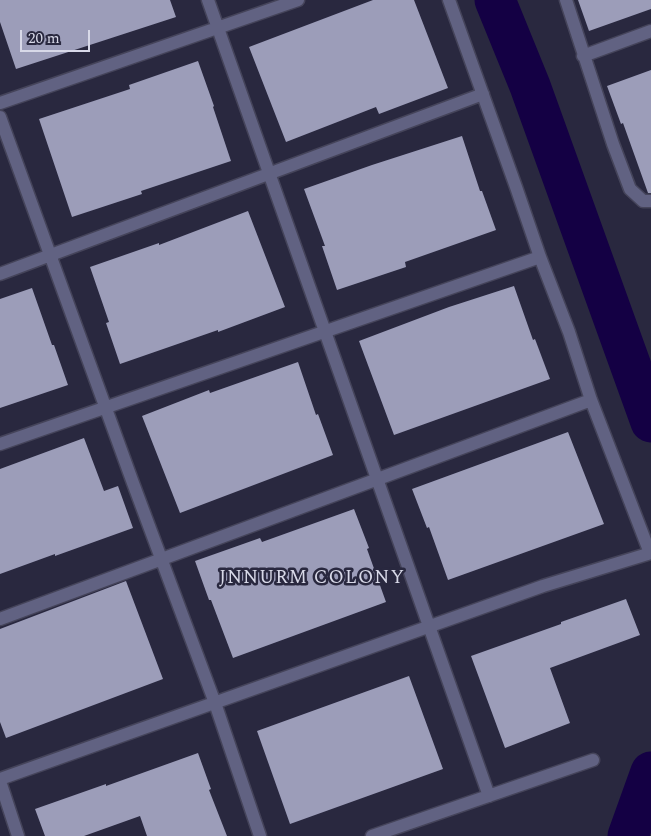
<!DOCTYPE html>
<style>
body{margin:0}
#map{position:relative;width:651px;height:836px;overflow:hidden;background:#29283f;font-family:Spectral,serif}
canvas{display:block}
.scale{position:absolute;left:20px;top:30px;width:70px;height:22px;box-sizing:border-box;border:2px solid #d8d9e8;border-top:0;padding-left:6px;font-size:15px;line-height:18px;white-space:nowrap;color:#d8d9e8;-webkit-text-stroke:4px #29283f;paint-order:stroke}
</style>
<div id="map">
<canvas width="651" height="836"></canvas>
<div class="scale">20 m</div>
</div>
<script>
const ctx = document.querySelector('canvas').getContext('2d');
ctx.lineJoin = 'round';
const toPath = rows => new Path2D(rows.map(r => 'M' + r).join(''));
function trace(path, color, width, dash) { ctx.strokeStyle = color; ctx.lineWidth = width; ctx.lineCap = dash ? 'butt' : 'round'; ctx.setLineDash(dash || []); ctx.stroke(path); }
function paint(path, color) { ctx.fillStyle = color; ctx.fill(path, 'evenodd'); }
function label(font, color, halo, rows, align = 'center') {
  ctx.font = font + ' Spectral,serif'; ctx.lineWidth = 5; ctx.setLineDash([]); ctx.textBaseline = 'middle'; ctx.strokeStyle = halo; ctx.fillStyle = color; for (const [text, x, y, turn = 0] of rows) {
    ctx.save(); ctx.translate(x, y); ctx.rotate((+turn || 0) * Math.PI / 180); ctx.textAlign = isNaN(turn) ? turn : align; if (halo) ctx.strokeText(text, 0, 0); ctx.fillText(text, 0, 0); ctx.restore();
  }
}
const river = toPath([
 [495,0,530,86,651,422],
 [628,836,651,772]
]);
const building = toPath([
 [0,0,170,0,176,17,16,69,0,22],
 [373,0,414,0,448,88,379,114,376,107,286,142,249,47],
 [578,0,651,0,651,9,589,31],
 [198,61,214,106,213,107,231,161,141,191,142,194,72,217,39,119,130,89,129,85],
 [651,70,651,193,648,193,623,123,621,124,607,86],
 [462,136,480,191,482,191,496,230,405,262,406,267,337,290,322,246,325,246,304,189,372,165],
 [248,211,285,307,218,332,218,330,120,364,106,323,109,322,90,267,159,243,159,245],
 [514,286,533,340,535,339,550,379,394,435,359,341,449,307],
 [32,288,52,345,54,345,68,385,0,408,0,299],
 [298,362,316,415,318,414,333,455,180,513,142,416,209,390,210,393],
 [568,432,604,524,448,580,429,527,427,528,412,489],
 [84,438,104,491,118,486,133,528,55,556,55,554,0,574,0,469],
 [354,509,369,548,367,549,386,602,233,658,211,600,209,600,195,561,260,538,262,542],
 [126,581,163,679,6,738,0,722,0,629],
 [626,599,640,635,550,668,570,723,505,748,471,656,561,624,561,622],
 [409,676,443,769,290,824,257,731],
 [198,753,211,789,209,790,227,836,147,836,140,816,84,836,45,836,35,809,106,784,106,786]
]);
const minor = toPath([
 [208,0,489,796],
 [449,0,516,187,540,257,569,332,591,400,650,553],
 [566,0,613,144,630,189,643,201,651,201],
 [583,56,651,31],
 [0,103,298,0],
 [0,117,133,483,215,703,260,836],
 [0,274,483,94],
 [0,444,540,257],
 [0,619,591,400],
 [0,779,543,586,651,553],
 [0,781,18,836],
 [372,836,593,760]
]);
const neighbourhoodNames = [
 ["JNNURM COLONY",312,579]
];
trace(river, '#140044', 41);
paint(building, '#9c9db9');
trace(minor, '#45445a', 15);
trace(minor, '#616282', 12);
ctx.letterSpacing = '1px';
label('19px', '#d8d9e8', '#29283f', neighbourhoodNames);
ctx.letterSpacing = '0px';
</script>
